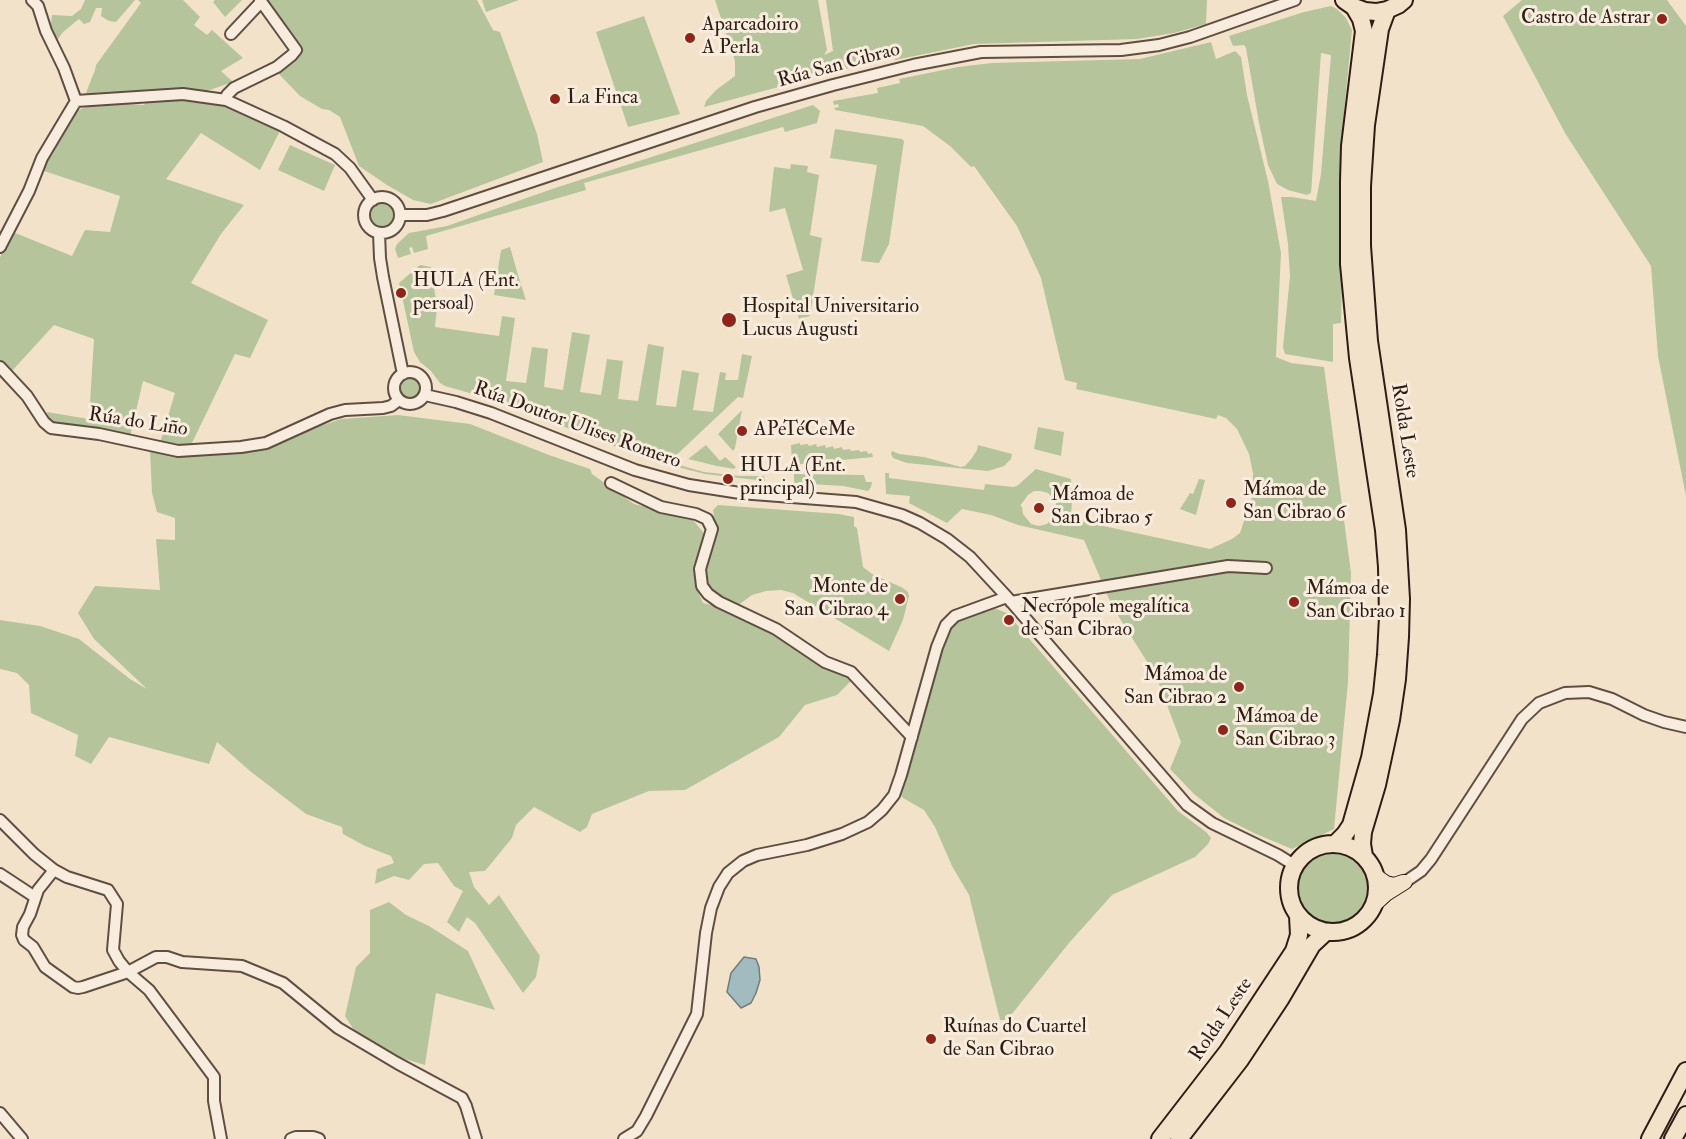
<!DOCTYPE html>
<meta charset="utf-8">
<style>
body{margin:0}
canvas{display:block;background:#f3e2ca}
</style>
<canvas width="1686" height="1139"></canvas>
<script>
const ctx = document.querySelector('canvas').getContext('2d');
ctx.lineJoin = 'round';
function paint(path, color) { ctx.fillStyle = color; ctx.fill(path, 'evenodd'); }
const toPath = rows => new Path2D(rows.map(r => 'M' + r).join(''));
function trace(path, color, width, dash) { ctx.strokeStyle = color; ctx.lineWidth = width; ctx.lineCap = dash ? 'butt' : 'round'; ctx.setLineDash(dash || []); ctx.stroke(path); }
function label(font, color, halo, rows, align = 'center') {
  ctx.font = font + ' "IM FELL Double Pica",serif'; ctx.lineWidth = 6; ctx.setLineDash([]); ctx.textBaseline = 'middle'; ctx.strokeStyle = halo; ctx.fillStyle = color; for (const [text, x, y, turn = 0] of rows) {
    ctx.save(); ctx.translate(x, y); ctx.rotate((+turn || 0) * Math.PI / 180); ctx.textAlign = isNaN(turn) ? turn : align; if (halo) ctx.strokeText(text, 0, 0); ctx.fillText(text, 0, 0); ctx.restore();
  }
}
const green = toPath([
 [85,0,135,0,116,22,109,21,101,16,102,8,96,8,90,22,84,24,79,19,63,32,55,43,50,31,52,15,72,16,81,9],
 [138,0,183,0,200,17,194,25,207,35,212,30,243,58,221,71,233,82,204,92,84,98,95,70,96,65,141,3],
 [215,0,242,0,225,17,213,2],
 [261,0,477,0,493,30,500,32,537,134,543,162,431,204,413,200,387,185,359,166,340,117,329,110,322,109,300,96,278,73,294,61,299,51],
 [482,0,519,0,486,12],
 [715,0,818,0,827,50,824,55,833,51,826,0,1207,0,1206,24,1174,33,1137,39,974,44,895,60,894,56,704,107,706,101,716,90,735,76,735,61],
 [1522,0,1667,0,1686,26,1686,496,1658,356,1651,266,1565,133,1503,16],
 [1331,6,1337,9,1346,18,1352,30,1342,134,1340,206,1342,280,1341,323,1333,324,1333,362,1285,354,1283,347,1290,276,1288,244,1281,197,1292,197,1316,201,1321,174,1331,55,1321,53,1311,193,1307,195,1288,190,1277,184,1268,165,1259,123,1246,48,1244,45,1233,46,1229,36,1304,12],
 [644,16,680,114,628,127,596,32],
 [1211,42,1216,59,1235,51,1241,57,1247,95,1268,181,1281,253,1276,357,1291,363,1324,367,1351,573,1348,682,1334,829,1292,849,1256,834,1224,818,1194,794,1170,769,1181,742,1156,676,1112,606,1084,540,1018,525,991,515,962,509,947,523,909,503,910,496,886,494,885,473,889,473,889,478,984,490,985,484,1013,487,1017,486,1036,469,1071,479,1072,499,1071,519,1210,549,1232,539,1240,533,1253,494,1253,473,1249,454,1237,429,1226,418,1218,415,1216,419,1076,389,1077,383,1065,380,1041,278,1017,226,974,166,971,167,950,146,923,126,835,110,834,108,839,107,838,104,834,105,833,101,878,93,877,88,900,83,899,79,958,67,992,63,1140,59],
 [1034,491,1041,491,1048,493,1056,501,1056,516,1055,515,1047,524,1039,526,1031,524,1023,514,1022,507,1020,506,1028,495],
 [186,97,215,102,281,129,260,170,201,133,166,179,244,205,221,234,191,283,268,320,250,358,235,354,191,445,160,443,175,393,143,381,130,437,49,421,47,412,89,419,94,339,54,325,11,372,0,362,0,257,13,232,72,256,85,230,110,232,120,196,41,170,75,111,101,102,144,105,148,99],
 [813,105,820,111,817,123,785,132,783,127,584,183,586,190,426,236,428,249,414,253,412,247,409,248,411,254,398,258,395,249,397,244,409,233,447,226,555,188],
 [835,129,902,139,904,141,889,244,879,263,861,261,877,165,830,158],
 [290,145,335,165,324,191,278,170],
 [791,164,808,166,807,172,819,175,810,235,822,238,810,316,799,319,786,275,803,270,785,208,769,212,774,167,790,169],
 '370 215a13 13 0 1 1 26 0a13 13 0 1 1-26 0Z',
 [510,247,518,275,526,300,494,295,501,250],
 [420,265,431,267,437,307,435,327,499,336,502,316,515,318,506,381,526,383,532,347,548,349,544,387,563,390,572,332,590,335,580,392,601,395,607,359,623,361,618,399,638,401,648,344,664,347,656,405,676,407,682,370,699,373,693,410,713,412,720,372,726,373,725,380,738,380,742,354,752,356,743,398,738,397,669,462,704,472,740,476,764,476,765,481,705,474,653,461,494,400,445,386,440,383,431,371,420,362,414,352,400,287,399,283],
 '401 388a10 10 0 1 1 20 0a10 10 0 1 1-20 0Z',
 [742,410,735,448,733,451,718,434],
 [398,415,470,424,549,455,590,469,592,474,634,504,692,519,703,532,705,541,694,571,698,592,703,603,716,606,755,622,854,678,837,695,805,705,779,737,685,790,649,791,592,814,587,827,580,832,534,807,516,825,512,838,485,871,469,872,474,887,489,905,499,895,540,956,536,977,523,993,475,923,467,917,459,932,447,922,463,891,454,886,438,863,424,864,409,880,394,876,375,884,377,869,394,863,391,856,365,846,343,834,342,827,306,814,250,771,217,742,209,764,109,737,91,764,75,756,78,735,31,713,29,685,17,673,0,669,0,620,40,626,79,639,130,679,147,689,94,639,78,613,95,586,160,590,156,539,175,540,175,518,157,512,152,493,150,450,270,443,341,419],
 [1038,427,1064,432,1061,456,1034,449],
 [800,443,800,445,808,444,809,446,816,444,817,447,825,445,826,448,833,446,834,449,842,447,843,450,850,449,851,451,859,450,860,452,867,451,868,454,872,453,873,457,792,465,791,445],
 [706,445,720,461,725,457,736,467,734,469,717,466,688,459],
 [978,445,1012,454,1011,459,1004,466,988,471,907,463,893,458,891,454,892,451,899,454,924,457,961,467,965,466,972,458,977,450],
 [794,474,864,475,866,482,872,482,871,487,868,491,843,486,794,483],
 [1199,479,1205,480,1196,515,1180,509,1190,493,1193,494],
 [718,505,839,514,854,517,854,526,857,528,863,567,872,574,903,588,908,592,909,596,903,620,889,651,793,593,781,590,766,591,752,595,737,606,711,589,706,583,704,570,716,530,713,510],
 [994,608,1007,613,1178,811,1206,832,1211,838,1208,844,1195,857,1112,895,1069,943,1007,1020,1000,1020,969,895,952,866,935,827,924,810,903,798,898,792,930,679,950,626,959,617,981,609],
 '1295 888a38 38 0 1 1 76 0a38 38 0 1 1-76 0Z',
 [389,902,406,915,429,926,468,951,495,1010,436,993,425,1065,395,1056,356,1033,345,1016,356,967,370,953,370,910]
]);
const water = toPath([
 [744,957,756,959,759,967,760,980,756,993,751,1003,741,1008,727,992,731,973,744,957]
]);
const minor = toPath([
 [231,34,261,2],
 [226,100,227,95,234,88,277,67,292,55,296,50,260,0],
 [76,101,183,94,226,100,283,126,335,154,350,168,373,200],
 '364 215a18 18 0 1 1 36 0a18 18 0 1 1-36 0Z',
 [401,215,427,215,443,211,755,107,833,85,913,65,981,52,1121,50,1159,45,1190,37,1295,0],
 [379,233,380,258,383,277,403,374],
 [0,247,29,191,42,158,76,101,64,68,46,31,38,6,32,0],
 [0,367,27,396,44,422,51,428,99,434,178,451,241,447,266,443,330,414,345,410,383,408,391,406,399,400],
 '394 388a16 16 0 1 1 32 0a16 16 0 1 1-32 0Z',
 [425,395,456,402,491,413,635,470,689,485,740,493,856,502,902,515,920,523,947,539,970,557,1007,597,1187,805,1212,823,1278,855,1294,865],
 [611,483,661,507,696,514,707,519,712,529,700,569,702,586,708,594,719,602,776,629,825,662,851,672,912,737],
 [1011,602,1228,566,1266,568],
 [0,820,34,854,54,870,67,877,108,890,117,904,113,950,119,961,128,972,156,957,167,957,182,962,242,966,283,983,338,1028,397,1063,462,1098,466,1106,476,1139],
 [54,870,38,890,30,914,23,927,22,935,24,940,33,947,45,967,73,987,78,988,83,987,128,972,149,990,214,1077,214,1101,221,1139],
 [0,874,35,897],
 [1405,882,1421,871,1431,859,1522,719,1539,703,1565,693,1589,692,1612,699,1644,715,1664,722,1686,727],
 [0,1113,22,1139],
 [291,1139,296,1137,313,1137,319,1139],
 [624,1139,637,1131,646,1116,697,1014,706,933,711,908,719,887,728,873,743,861,757,855,807,845,842,834,868,822,882,810,894,795,901,775,937,647,946,625,955,616,1007,597]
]);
const major = toPath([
 [1376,876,1386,883,1394,885,1403,882],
 [1374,905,1386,894,1405,882]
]);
const highway = toPath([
 [1344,0,1354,7,1365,11,1376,12,1387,10,1398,5,1404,0],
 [1336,843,1345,834,1351,825,1370,758,1382,694,1386,655,1388,617,1387,567,1384,530,1358,358,1349,264,1349,181,1350,146,1364,31,1361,19,1354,7],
 '1289 888a44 44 0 1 1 88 0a44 44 0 1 1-88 0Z',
 [1364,856,1362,844,1363,832,1377,785,1391,720,1397,679,1400,637,1401,599,1397,530,1369,341,1362,246,1362,186,1366,125,1380,29,1387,10],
 [1160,1139,1228,1051,1294,951,1299,935,1298,916],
 [1179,1139,1240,1060,1281,998,1312,945,1326,932],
 [1650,1139,1686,1071],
 [1673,1139,1686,1115]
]);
const markers = [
 [1662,19,6,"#8f2418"],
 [690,38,6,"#8f2418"],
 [555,99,6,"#8f2418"],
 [401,293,6,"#8f2418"],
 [729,320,8,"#8f2418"],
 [742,431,6,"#8f2418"],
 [728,479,6,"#8f2418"],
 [1231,503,6,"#8f2418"],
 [1039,508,6,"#8f2418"],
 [900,599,6,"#8f2418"],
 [1294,602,6,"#8f2418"],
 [1009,620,6,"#8f2418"],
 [1239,687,6,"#8f2418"],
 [1223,730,6,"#8f2418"],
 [931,1039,6,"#8f2418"]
];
const poiNames = [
 ["Castro de Astrar",1650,19,"right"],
 ["Aparcadoiro",702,26],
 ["A Perla",702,49],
 ["La Finca",567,99],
 ["HULA (Ent.",413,282],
 ["persoal)",413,305],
 ["Hospital Universitario",742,308],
 ["Lucus Augusti",742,331],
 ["APeTéCeMe",754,431],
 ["HULA (Ent.",740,467],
 ["principal)",740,490],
 ["Mámoa de",1243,491],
 ["San Cibrao 6",1243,514],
 ["Mámoa de",1051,496],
 ["San Cibrao 5",1051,519],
 ["Monte de",888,588,"right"],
 ["San Cibrao 4",888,611,"right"],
 ["Mámoa de",1306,590],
 ["San Cibrao 1",1306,613],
 ["Necrópole megalítica",1021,608],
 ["de San Cibrao",1021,631],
 ["Mámoa de",1227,676,"right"],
 ["San Cibrao 2",1227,699,"right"],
 ["Mámoa de",1235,718],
 ["San Cibrao 3",1235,741],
 ["Ruínas do Cuartel",943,1028],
 ["de San Cibrao",943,1051]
];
const streetNames = [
 ["Rúa San Cibrao",839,66,-15],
 ["Rúa do Liño",138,423,9],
 ["Rúa Doutor Ulises Romero",577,426,20],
 ["Rolda Leste",1404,431,81],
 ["Rolda Leste",1222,1020,-56]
];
paint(green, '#b6c49b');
paint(water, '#a1bbc1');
trace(water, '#737c7c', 1.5);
trace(minor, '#604e42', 14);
trace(major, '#2f1d15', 16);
trace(highway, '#2f1d15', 20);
trace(minor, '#f7ecdd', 10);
trace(major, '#f3e2ca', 14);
trace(highway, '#f3e2ca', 16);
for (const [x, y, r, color] of markers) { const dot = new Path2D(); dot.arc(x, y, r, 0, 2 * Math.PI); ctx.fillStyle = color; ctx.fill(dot); trace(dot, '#f7ecdd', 2); }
label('20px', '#2f1d15', '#f7ecdd', poiNames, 'left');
label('20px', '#2f1d15', '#f7ecdd', streetNames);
</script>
